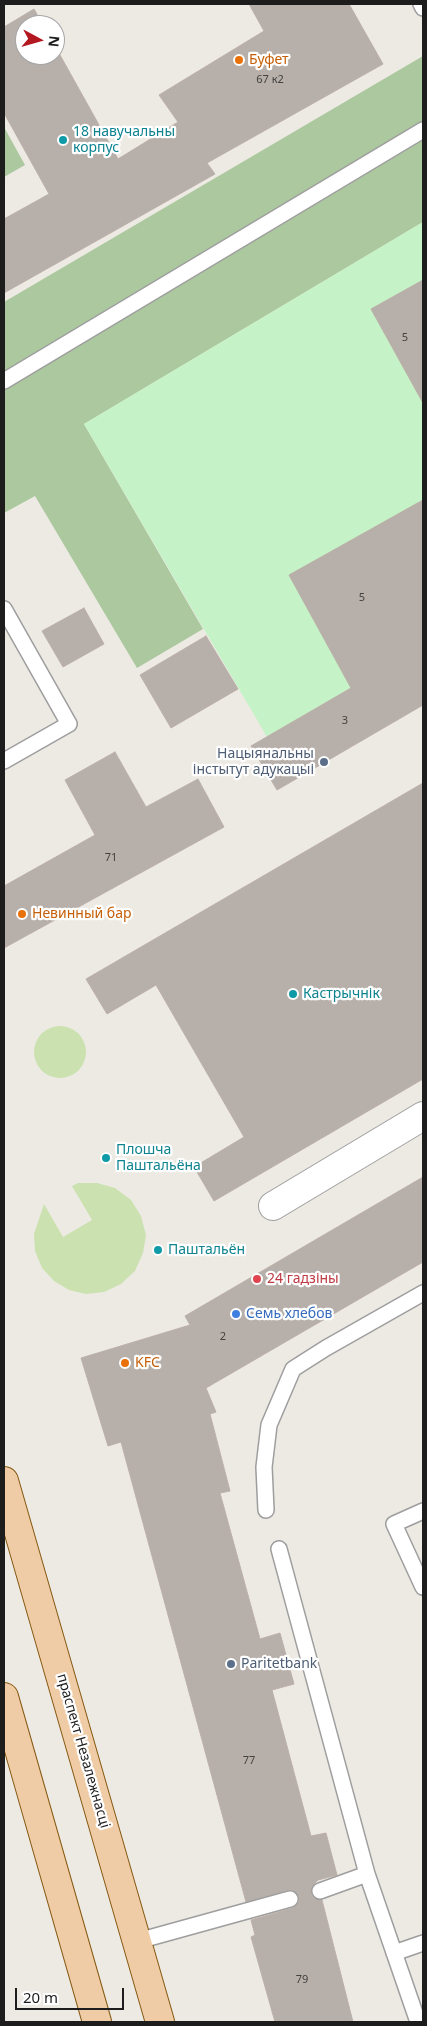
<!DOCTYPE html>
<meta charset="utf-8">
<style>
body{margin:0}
#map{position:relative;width:427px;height:2026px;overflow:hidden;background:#edeae4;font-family:"Noto Sans",sans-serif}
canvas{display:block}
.frame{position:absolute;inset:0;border:5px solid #1d1d1d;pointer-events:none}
.north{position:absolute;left:15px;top:15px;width:50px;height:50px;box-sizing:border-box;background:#fff;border:1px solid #a5a5a5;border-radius:50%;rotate:96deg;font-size:14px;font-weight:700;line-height:20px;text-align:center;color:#1d1d1d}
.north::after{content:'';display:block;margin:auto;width:18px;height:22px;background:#b31720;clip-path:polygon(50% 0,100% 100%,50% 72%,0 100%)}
.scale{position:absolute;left:15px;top:1988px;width:109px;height:22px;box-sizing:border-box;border:2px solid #1d1d1d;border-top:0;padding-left:6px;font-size:15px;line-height:18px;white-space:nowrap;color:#1d1d1d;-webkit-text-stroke:4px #fff;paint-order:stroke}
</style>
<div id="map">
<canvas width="427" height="2026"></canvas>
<div class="frame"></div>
<div class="north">N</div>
<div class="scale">20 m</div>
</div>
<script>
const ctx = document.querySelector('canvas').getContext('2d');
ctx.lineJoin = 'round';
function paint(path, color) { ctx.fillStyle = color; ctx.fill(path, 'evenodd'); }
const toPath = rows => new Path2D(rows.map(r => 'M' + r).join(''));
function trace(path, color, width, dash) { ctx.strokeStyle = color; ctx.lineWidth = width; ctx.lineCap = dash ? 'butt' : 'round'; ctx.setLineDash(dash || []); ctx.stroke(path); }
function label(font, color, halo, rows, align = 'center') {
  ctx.font = font + ' "Noto Sans",sans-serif'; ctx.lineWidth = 4.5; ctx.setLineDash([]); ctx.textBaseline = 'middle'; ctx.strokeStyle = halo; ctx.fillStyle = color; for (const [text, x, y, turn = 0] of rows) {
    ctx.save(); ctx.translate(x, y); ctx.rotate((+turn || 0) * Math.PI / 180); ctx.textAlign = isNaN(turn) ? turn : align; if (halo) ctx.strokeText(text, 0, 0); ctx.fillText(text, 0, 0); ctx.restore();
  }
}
const grass = toPath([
 '34 1052a26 26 0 1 1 52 0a26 26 0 1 1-52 0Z',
 [78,1183,97,1183,115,1188,131,1200,141,1216,146,1235,143,1253,135,1271,121,1284,104,1292,86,1294,69,1290,54,1281,42,1268,35,1251,34,1234,44,1204,63,1237,92,1220,72,1186]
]);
const forest = toPath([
 [423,56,423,222,84,424,203,629,137,668,35,496,4,513,4,302],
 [4,127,25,165,4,177]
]);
const park = toPath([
 [423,222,423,647,267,737,84,424]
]);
const building = toPath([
 [249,4,349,4,383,64,207,163,215,174,4,293,4,219,49,194,4,113,4,27,34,9,43,25,25,25,25,55,55,55,55,46,118,159,178,122,159,95,264,31,249,4],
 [423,280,423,403,371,309,423,280],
 [423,500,423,705,277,790,251,746,351,688,289,575,423,500],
 [84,608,104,644,63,667,42,631,84,608],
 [206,636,238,689,171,728,140,675,206,636],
 [115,752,146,807,198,779,224,827,4,948,4,886,95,835,65,780,115,752],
 [423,783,423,1079,214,1201,194,1167,244,1137,156,985,107,1014,86,979,423,783],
 [423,1177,423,1262,206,1388,216,1412,210,1414,230,1491,220,1493,260,1639,280,1633,294,1684,272,1690,311,1836,326,1833,337,1875,318,1880,313,1885,311,1894,314,1898,322,1900,353,2022,275,2022,251,1937,255,1935,251,1920,293,1908,299,1902,299,1896,293,1890,288,1890,246,1902,121,1442,108,1446,81,1358,190,1325,185,1316,423,1177]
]);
const service = toPath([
 [421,4,423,8],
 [4,381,423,130],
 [4,609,69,724,4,761],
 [266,1510,264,1467,269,1425,293,1369,326,1348,423,1293],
 [423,1511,394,1524,423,1587],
 [279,1549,367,1874,320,1891],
 [367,1874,418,2022],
 [138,1941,290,1899],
 [394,1953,423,1943]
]);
const minor = toPath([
 [273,1206,423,1116]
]);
const primary = toPath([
 [4,1481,160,2022],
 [4,1697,97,2022]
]);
const markers = [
 [239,60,5,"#e8710a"],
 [63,140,5,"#0f9aa8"],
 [324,762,5,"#5c6f8a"],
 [22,914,5,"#e8710a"],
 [293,994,5,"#0f9aa8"],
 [106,1158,5,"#0f9aa8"],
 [158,1250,5,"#0f9aa8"],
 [257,1279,5,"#e0444e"],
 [236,1314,5,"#3f7fe0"],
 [125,1363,5,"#e8710a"],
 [231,1664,5,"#5c6f8a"]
];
const numberNames = [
 ["67 к2",270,80],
 ["5",405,338],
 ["5",362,598],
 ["3",345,721],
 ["71",111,858],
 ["2",223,1337],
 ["77",249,1761],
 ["79",302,1980]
];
const foodNames = [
 ["Буфет",249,60],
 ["Невинный бар",32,914],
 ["KFC",135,1363]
];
const cultureNames = [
 ["18 навучальны",73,132],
 ["корпус",73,148],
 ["Кастрычнік",303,994],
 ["Плошча",116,1150],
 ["Паштальёна",116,1166],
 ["Паштальён",168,1250]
];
const serviceNames = [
 ["Нацыянальны",314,754],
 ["інстытут адукацыі",314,770],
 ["Paritetbank",241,1664,"left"]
];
const healthNames = [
 ["24 гадзіны",267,1279]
];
const shopNames = [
 ["Семь хлебов",246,1314]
];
const streetNames = [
 ["праспект Незалежнасці",83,1751,74]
];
paint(grass, '#cbe2b0');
paint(forest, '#acc89e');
paint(park, '#c6f2c7');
paint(building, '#b6afaa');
trace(building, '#bdb0a8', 1);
trace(service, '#9e9e9e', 18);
trace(minor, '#9e9e9e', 30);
trace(primary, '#855811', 30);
trace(service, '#fff', 15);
trace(minor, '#fff', 28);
trace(primary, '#f0cca6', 28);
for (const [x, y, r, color] of markers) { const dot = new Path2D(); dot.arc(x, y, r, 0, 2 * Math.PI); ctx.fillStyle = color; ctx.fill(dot); trace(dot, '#fff', 2); }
label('11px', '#434240', null, numberNames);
label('14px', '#c56008', '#fff', foodNames, 'left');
label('14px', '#0d838f', '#fff', cultureNames, 'left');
label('14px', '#4e5e75', '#fff', serviceNames, 'right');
label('14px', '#be3a42', '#fff', healthNames, 'left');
label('14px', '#366cbe', '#fff', shopNames, 'left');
label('14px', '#1d1d1d', '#fff', streetNames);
</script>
